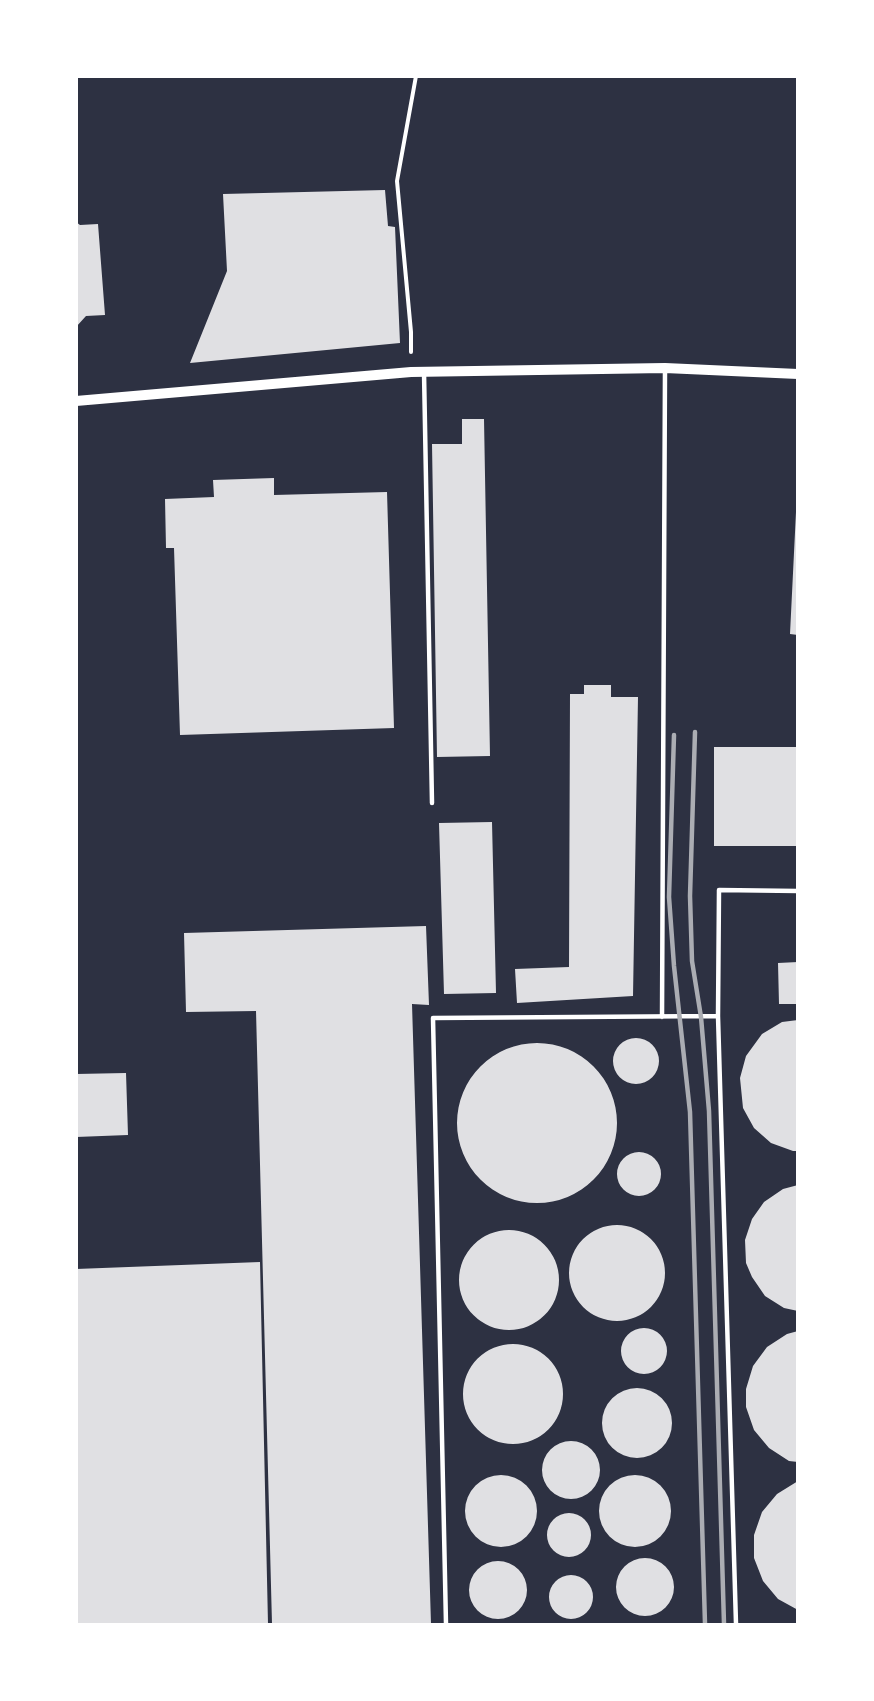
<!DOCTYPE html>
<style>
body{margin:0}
#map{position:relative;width:874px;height:1701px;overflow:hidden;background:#2d3142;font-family:"Source Sans 3",sans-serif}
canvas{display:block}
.frame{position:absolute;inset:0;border:78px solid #fff;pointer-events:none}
</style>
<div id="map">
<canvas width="874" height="1701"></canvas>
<div class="frame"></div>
</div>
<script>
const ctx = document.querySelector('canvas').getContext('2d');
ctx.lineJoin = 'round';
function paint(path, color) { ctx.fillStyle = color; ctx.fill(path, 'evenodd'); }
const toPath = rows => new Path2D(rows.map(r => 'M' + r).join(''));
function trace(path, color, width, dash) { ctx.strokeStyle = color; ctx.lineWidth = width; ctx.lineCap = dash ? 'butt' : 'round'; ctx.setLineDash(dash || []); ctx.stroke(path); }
const building = toPath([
 [385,190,388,226,395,227,400,343,190,363,227,271,223,194],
 [76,222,80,225,98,224,105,315,86,316,76,327],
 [462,419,484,419,490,756,437,757,432,444,462,444],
 [274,478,274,495,387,492,394,728,180,735,174,548,166,548,165,499,214,497,213,480],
 [796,512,798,512,798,635,790,634],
 [584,685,611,685,611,697,638,697,633,996,517,1003,515,969,569,967,570,694,584,694],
 [714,747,798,747,798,846,714,846],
 [492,822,496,993,444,994,439,823],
 [426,926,429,1005,412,1004,431,1624,272,1624,256,1011,186,1012,184,933],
 [798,962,798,1004,779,1004,778,963],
 [798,1020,798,1151,793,1151,771,1143,754,1128,743,1108,740,1078,746,1056,762,1034,782,1022],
 '613 1061a23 23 0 1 1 46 0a23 23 0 1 1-46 0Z',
 '457 1123a80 80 0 1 1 160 0a80 80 0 1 1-160 0Z',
 [126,1073,128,1135,76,1137,76,1074],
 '617 1174a22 22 0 1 1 44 0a22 22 0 1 1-44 0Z',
 [798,1185,798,1311,784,1308,765,1296,752,1277,746,1263,745,1240,752,1219,764,1202,783,1189],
 '569 1273a48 48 0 1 1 96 0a48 48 0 1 1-96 0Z',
 '459 1280a50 50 0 1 1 100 0a50 50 0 1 1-100 0Z',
 [260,1262,268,1624,76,1624,76,1269],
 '621 1351a23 23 0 1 1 46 0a23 23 0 1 1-46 0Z',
 [798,1331,798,1462,789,1461,769,1448,754,1430,746,1407,746,1389,753,1366,767,1347,787,1334],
 '463 1394a50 50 0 1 1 100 0a50 50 0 1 1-100 0Z',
 '602 1423a35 35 0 1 1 70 0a35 35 0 1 1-70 0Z',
 '542 1470a29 29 0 1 1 58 0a29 29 0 1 1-58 0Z',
 '599 1511a36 36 0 1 1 72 0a36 36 0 1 1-72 0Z',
 '465 1511a36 36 0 1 1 72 0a36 36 0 1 1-72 0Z',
 [798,1481,798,1610,778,1599,763,1581,754,1558,754,1535,762,1512,777,1494],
 '547 1535a22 22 0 1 1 44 0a22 22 0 1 1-44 0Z',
 '616 1587a29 29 0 1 1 58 0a29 29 0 1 1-58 0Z',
 '469 1590a29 29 0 1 1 58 0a29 29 0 1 1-58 0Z',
 '549 1597a22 22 0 1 1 44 0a22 22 0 1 1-44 0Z'
]);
const path = toPath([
 [411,352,411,332,397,181,416,76]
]);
const service = toPath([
 [424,372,432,803],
 [662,1017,665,369],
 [446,1624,433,1018,718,1016],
 [736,1624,718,1016,719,890,798,891]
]);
const tertiary = toPath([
 [76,401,411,372,665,368,798,374]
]);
const rail = toPath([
 [695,732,690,896,692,961,701,1017,709,1111,724,1624],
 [674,735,669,897,674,966,690,1112,705,1624]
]);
paint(building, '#e0e0e3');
trace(path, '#fff', 4);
trace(service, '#fff', 4.5);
trace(tertiary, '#fff', 10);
trace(rail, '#abadb3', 4.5);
</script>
